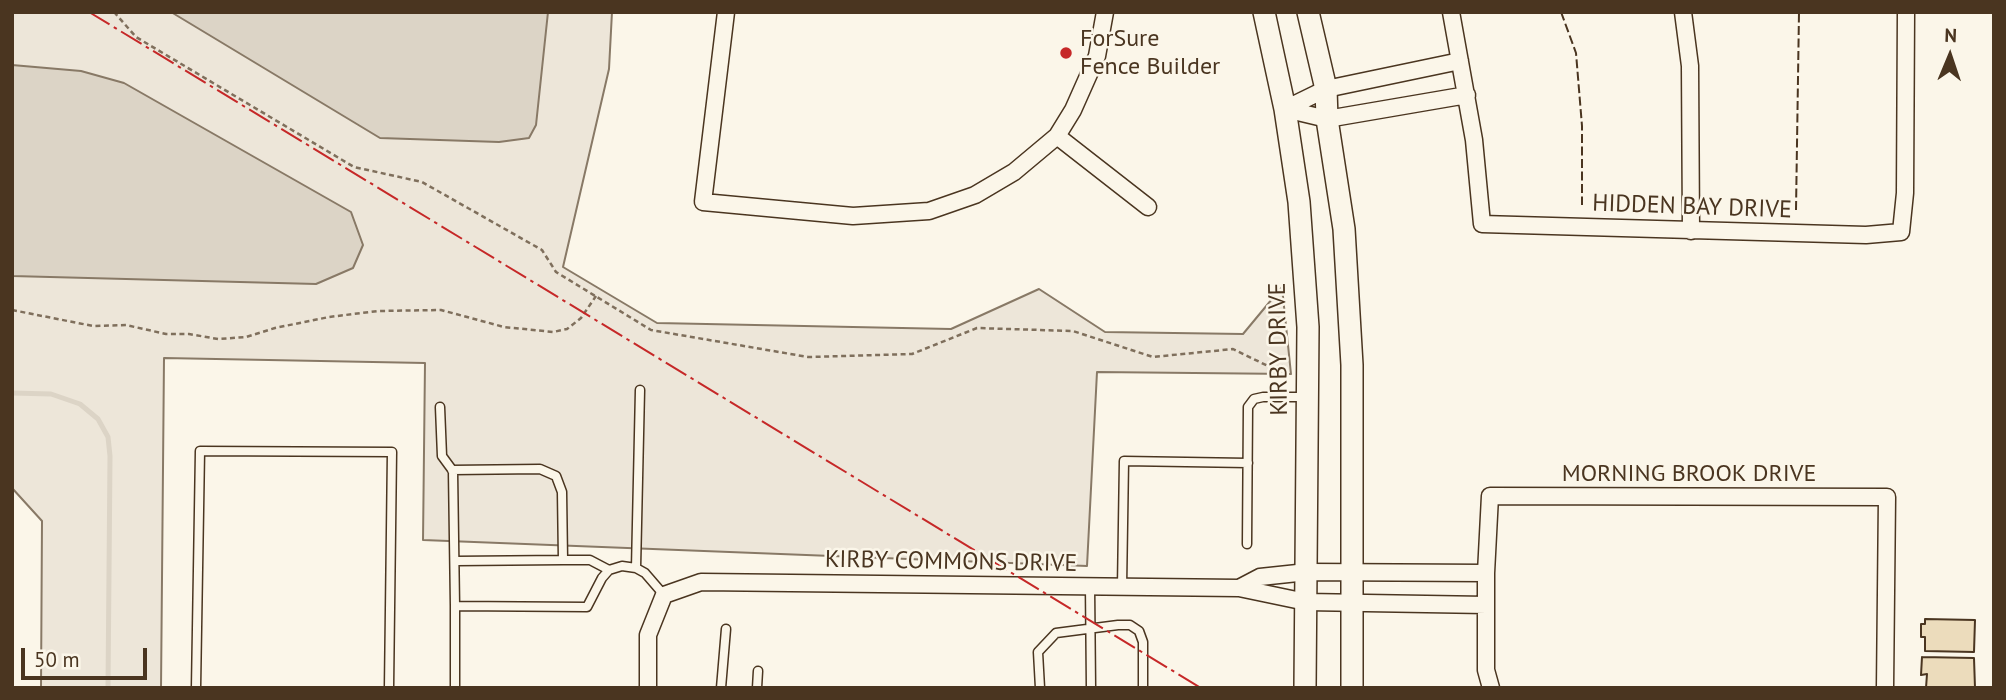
<!DOCTYPE html>
<style>
body{margin:0}
#map{position:relative;width:2006px;height:700px;overflow:hidden;background:#fbf6e9;font-family:"PT Sans",sans-serif}
canvas{display:block}
.frame{position:absolute;inset:0;border:14px solid #4a3520;pointer-events:none}
.north{position:absolute;left:1915px;top:21px;width:70px;height:70px;-webkit-text-stroke:5px #fbf6e9;paint-order:stroke;rotate:2deg;font-size:19px;font-weight:700;line-height:28px;text-align:center;color:#4a3520}
.north::after{content:'';display:block;margin:auto;width:24px;height:32px;background:#4a3520;clip-path:polygon(50% 0,100% 100%,50% 72%,0 100%)}
.scale{position:absolute;left:21px;top:648px;width:126px;height:32px;box-sizing:border-box;border:4px solid #4a3520;border-top:0;padding-left:9px;font-size:21px;line-height:24px;white-space:nowrap;color:#4a3520;-webkit-text-stroke:5px #fbf6e9;paint-order:stroke}
</style>
<div id="map">
<canvas width="2006" height="700"></canvas>
<div class="frame"></div>
<div class="north">N</div>
<div class="scale">50 m</div>
</div>
<script>
const ctx = document.querySelector('canvas').getContext('2d');
ctx.lineJoin = 'round';
function paint(path, color) { ctx.fillStyle = color; ctx.fill(path, 'evenodd'); }
const toPath = rows => new Path2D(rows.map(r => 'M' + r).join(''));
function trace(path, color, width, dash) { ctx.strokeStyle = color; ctx.lineWidth = width; ctx.lineCap = dash ? 'butt' : 'round'; ctx.setLineDash(dash || []); ctx.stroke(path); }
function label(font, color, halo, rows, align = 'center') {
  ctx.font = font + ' "PT Sans",sans-serif'; ctx.lineWidth = 5; ctx.setLineDash([]); ctx.textBaseline = 'middle'; ctx.strokeStyle = halo; ctx.fillStyle = color; for (const [text, x, y, turn = 0] of rows) {
    ctx.save(); ctx.translate(x, y); ctx.rotate((+turn || 0) * Math.PI / 180); ctx.textAlign = isNaN(turn) ? turn : align; if (halo) ctx.strokeText(text, 0, 0); ctx.fillText(text, 0, 0); ctx.restore();
  }
}
const green = toPath([
 [12,12,612,12,609,69,563,267,657,323,951,329,1039,289,1105,332,1243,334,1282,287,1291,374,1097,372,1087,566,423,540,425,363,164,358,161,688,41,688,42,521,12,488,12,12]
]);
const water = toPath([
 [171,12,548,12,536,125,529,138,499,142,380,138,171,12],
 [12,65,81,71,124,83,351,212,363,245,353,268,316,284,12,276,12,65]
]);
const stream = toPath([
 [12,393,51,394,80,404,98,419,108,437,110,456,108,688]
]);
const building = toPath([
 [1925,619,1975,620,1974,652,1925,651,1925,637,1921,637,1921,624,1925,624,1925,619],
 [1922,657,1974,658,1975,688,1926,688,1927,674,1921,675,1922,657]
]);
const path = toPath([
 [114,12,136,37,354,167,422,182,542,250,556,272,651,330,808,357,912,354,977,328,1073,331,1153,357,1233,349,1270,367,1284,366],
 [12,310,93,326,126,325,166,334,189,334,218,339,246,337,275,328,329,317,378,311,441,310,504,327,553,332,567,329,581,318,596,296]
]);
const service = toPath([
 [440,407,442,456,453,471,455,606],
 [452,470,540,469,556,476,562,492,563,560,590,560,609,570],
 [1247,544,1248,407,1254,399,1263,397,1307,397],
 [456,561,563,560],
 [636,568,640,390],
 [1090,586,1091,688],
 [1122,587,1124,461,1248,463],
 [196,688,200,451,392,452,389,688],
 [455,688,455,606,587,607,602,578,609,570,622,566,636,568,645,573,664,595],
 [721,688,726,629],
 [757,688,758,671],
 [1040,688,1038,652,1056,633,1118,625,1130,625,1139,631,1143,642,1143,688]
]);
const minor = toPath([
 [726,12,703,202,853,216,929,211,975,195,1014,172,1057,136,1073,110,1097,56,1105,12],
 [1451,12,1474,140,1482,224,1866,235,1901,232,1905,193,1906,12],
 [1683,12,1690,66,1691,231],
 [1285,109,1327,119,1467,95],
 [1285,109,1326,89,1460,61],
 [1057,136,1148,207],
 [1239,588,1260,577,1307,572,1486,573],
 [648,688,648,635,664,595,701,582,1239,588,1306,602,1486,605],
 [1491,688,1486,670,1486,573,1490,496,1887,497,1885,688]
]);
const secondary = toPath([
 [1264,12,1285,109,1299,202,1308,327,1305,688],
 [1308,12,1326,89,1327,119,1344,229,1352,365,1352,688]
]);
const fence = toPath([
 [1561,12,1576,53,1582,126,1582,205],
 [1796,210,1799,12]
]);
const power = toPath([
 [89,12,1201,688]
]);
const markers = [
 [1066,53,7,"#c62828"]
];
const poiNames = [
 ["ForSure",1080,39],
 ["Fence Builder",1080,67]
];
const streetNames = [
 ["HIDDEN BAY DRIVE",1692,207,2],
 ["KIRBY DRIVE",1279,349,-91],
 ["MORNING BROOK DRIVE",1689,474],
 ["KIRBY COMMONS DRIVE",951,562,1]
];
paint(green, '#ede6d9');
trace(green, '#887966', 2);
paint(water, '#dcd4c6');
trace(water, '#887966', 2);
trace(stream, '#dcd4c6', 5);
paint(building, '#ecdcbc');
trace(building, '#4a3520', 2);
trace(service, '#4a3520', 11);
trace(minor, '#4a3520', 19);
trace(secondary, '#4a3520', 24);
trace(path, '#7f6f5c', 2.5, [5, 3.5]);
trace(service, '#fbf6e9', 8);
trace(minor, '#fbf6e9', 16);
trace(secondary, '#fbf6e9', 21);
trace(fence, '#4a3520', 2, [9, 3.5]);
trace(power, '#c62828', 2, [24, 5, 3.5, 5]);
for (const [x, y, r, color] of markers) { const dot = new Path2D(); dot.arc(x, y, r, 0, 2 * Math.PI); ctx.fillStyle = color; ctx.fill(dot); trace(dot, '#fbf6e9', 2.5); }
label('24px', '#4a3520', '#fbf6e9', poiNames, 'left');
label('24px', '#4a3520', '#fbf6e9', streetNames);
</script>
